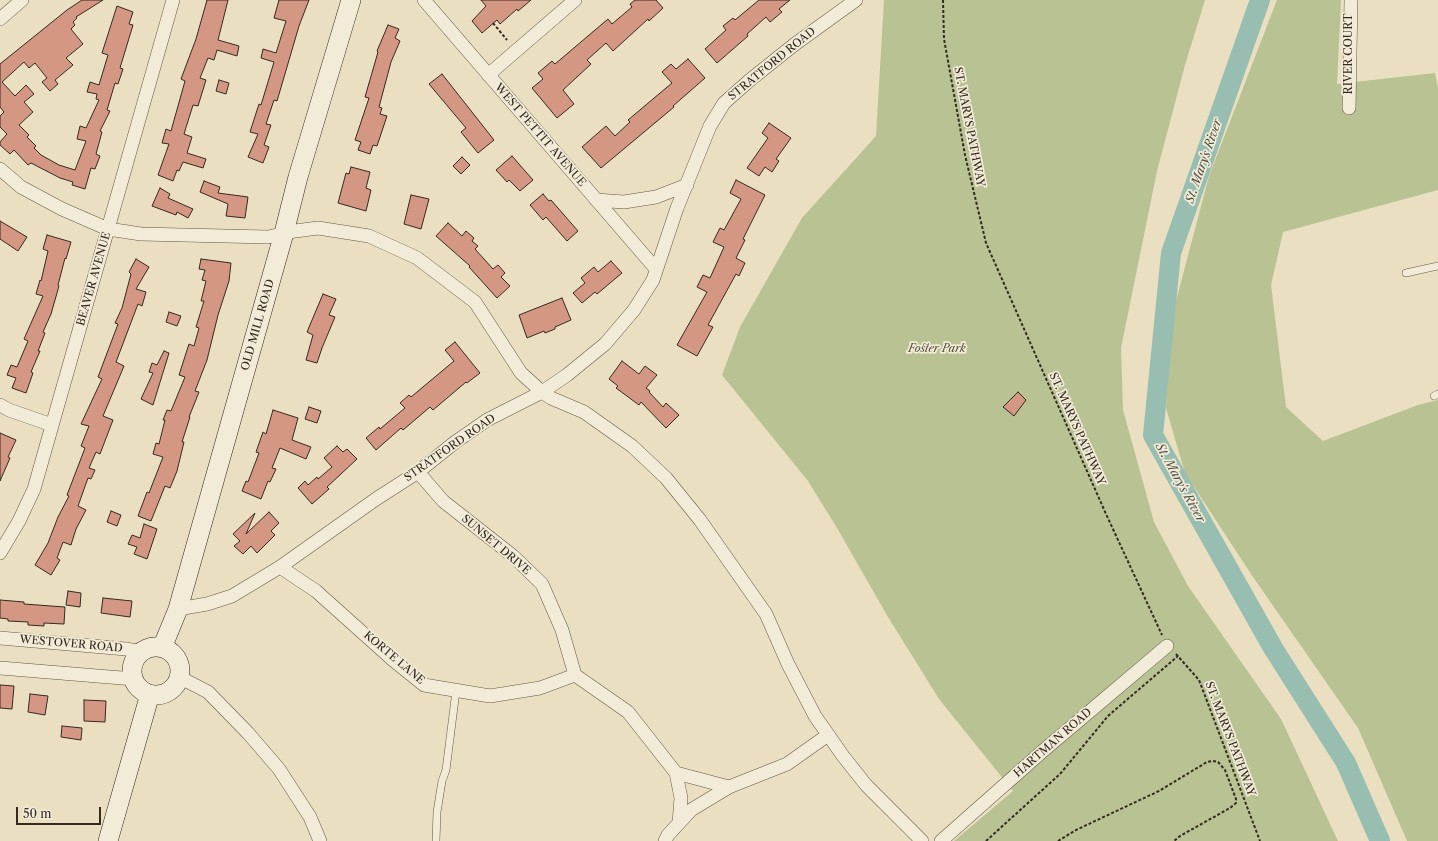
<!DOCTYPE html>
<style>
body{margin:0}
#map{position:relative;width:1438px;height:841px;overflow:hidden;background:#eae0c1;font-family:"Libre Caslon Text",serif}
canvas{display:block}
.scale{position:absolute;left:16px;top:807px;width:85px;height:18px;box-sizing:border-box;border:2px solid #362921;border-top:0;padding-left:5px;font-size:12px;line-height:14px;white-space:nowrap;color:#362921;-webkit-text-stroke:3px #f1ebd7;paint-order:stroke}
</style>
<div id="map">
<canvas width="1438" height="841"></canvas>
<div class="scale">50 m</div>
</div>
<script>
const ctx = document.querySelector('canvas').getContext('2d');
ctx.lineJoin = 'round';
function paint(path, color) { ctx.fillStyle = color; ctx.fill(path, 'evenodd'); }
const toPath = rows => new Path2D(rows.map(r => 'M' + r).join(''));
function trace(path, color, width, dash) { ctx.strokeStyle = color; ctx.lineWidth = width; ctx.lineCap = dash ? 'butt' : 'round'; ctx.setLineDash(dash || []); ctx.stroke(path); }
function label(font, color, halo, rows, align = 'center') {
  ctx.font = font + ' "Libre Caslon Text",serif'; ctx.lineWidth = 3.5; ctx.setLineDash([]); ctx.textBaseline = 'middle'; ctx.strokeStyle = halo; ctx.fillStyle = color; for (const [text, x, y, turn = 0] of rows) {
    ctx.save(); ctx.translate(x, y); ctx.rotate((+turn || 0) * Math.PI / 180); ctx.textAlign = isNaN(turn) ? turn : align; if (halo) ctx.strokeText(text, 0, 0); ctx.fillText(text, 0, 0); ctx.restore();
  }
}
const green = toPath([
 [884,0,1205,0,1185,65,1157,171,1121,348,1123,410,1154,522,1188,586,1281,719,1338,841,954,841,1013,791,939,699,888,617,837,528,808,481,722,375,740,327,802,218,876,136],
 [1277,0,1341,0,1337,84,1435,73,1438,88,1438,190,1283,232,1271,285,1286,407,1323,441,1418,405,1438,400,1438,841,1407,841,1358,728,1253,577,1185,473,1166,408,1172,316,1209,176]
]);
const river = toPath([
 [1260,0,1171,253,1153,435,1273,648,1346,763,1380,841]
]);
const building = toPath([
 [82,0,103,0,76,17,77,18,73,22,75,25,71,29,83,44,66,58,73,65,55,80,58,84,50,91,42,82,47,78,35,63,29,68,24,62,2,82,15,96,26,85,34,94,24,102,33,112,19,125,29,135,27,137,36,146,34,148,41,155,59,165,75,170,86,141,77,139,80,126,86,128,99,100,96,99,97,94,87,92,90,82,99,85,108,55,102,53,117,6,133,12,129,24,133,25,120,68,123,69,118,84,115,83,107,110,110,111,100,131,102,132,96,154,100,156,95,169,91,168,85,189,72,185,73,182,60,178,31,163,28,165,14,150,10,154,0,145,0,142,7,134,0,127,0,116,4,112,0,107,0,64,67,10,82,0],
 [207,0,228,0,218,40,239,46,237,56,217,50,214,60,208,58,200,78,206,80,198,106,193,105,184,134,192,137,187,153,206,159,203,168,183,162,179,171,177,170,173,181,158,175,169,144,162,143,166,129,171,131,185,81,181,79,196,39,207,0],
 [279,0,309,0,299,26,277,101,274,100,266,124,271,125,264,145,269,147,263,163,248,157,258,134,250,132,259,104,261,105,274,62,261,58,263,49,276,53,286,21,274,18,279,0],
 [481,0,531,0,518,11,517,9,500,24,497,20,482,33,472,21,486,6,481,0],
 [635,0,656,0,663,8,649,21,648,19,613,51,606,43,587,60,591,64,563,90,574,104,557,118,532,88,543,79,538,73,552,61,555,64,608,19,612,24,632,7,630,4,635,0],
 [759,0,790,0,779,9,782,12,770,22,766,17,747,34,748,36,717,63,705,49,726,30,723,26,733,18,735,20,759,0],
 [388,25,399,29,395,38,400,41,391,62,379,107,382,108,380,114,387,116,377,146,373,145,370,154,358,150,361,142,355,140,369,98,365,97,378,52,377,51,388,25],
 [688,59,705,78,673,106,674,107,601,168,582,147,606,126,615,136,630,122,628,120,672,83,662,72,671,64,676,69,688,59],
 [442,74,494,140,478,153,461,132,466,128,429,84,442,74],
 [219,80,229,83,226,94,216,91,219,80],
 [769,123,791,138,776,159,779,161,772,172,765,167,759,176,747,168,768,138,762,133,769,123],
 [512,156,533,180,520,191,509,180,507,182,496,170,512,156],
 [462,157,470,165,461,174,453,166,462,157],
 [351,167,370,172,366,188,371,190,366,211,338,203,346,173,349,174,351,167],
 [736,180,765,195,743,239,745,240,736,258,745,263,739,276,736,274,708,325,713,327,697,356,677,345,707,292,697,287,703,275,710,278,724,247,713,242,720,228,724,230,741,199,730,193,736,180],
 [204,181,220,187,218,193,248,197,245,218,226,216,228,204,200,192,204,181],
 [160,188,170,194,168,198,193,209,188,218,177,212,176,215,152,206,160,188],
 [543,194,549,201,551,200,578,231,567,241,546,217,543,220,530,205,543,194],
 [411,195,429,199,421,229,404,224,411,195],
 [0,221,27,237,18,251,0,239,0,221],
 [448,223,462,236,466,231,474,238,472,241,478,246,475,249,493,269,498,265,505,273,501,277,510,286,497,298,469,267,470,266,436,236,448,223],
 [47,235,71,242,66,259,65,258,58,285,59,286,51,314,43,332,45,333,38,351,40,351,31,372,33,373,26,393,12,388,16,378,7,375,11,365,17,367,28,341,24,339,43,296,36,294,40,280,41,281,48,251,43,249,47,235],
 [136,259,149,267,136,289,146,292,142,306,138,304,116,362,124,366,103,416,113,420,100,454,96,452,89,468,95,470,91,479,88,478,78,506,86,510,76,529,71,545,63,542,57,558,60,560,51,575,35,565,48,543,58,517,69,496,67,495,85,448,81,446,89,426,81,424,102,379,98,377,118,324,115,323,122,308,131,274,129,272,136,259],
 [201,259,231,263,229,281,218,315,207,360,195,391,199,392,189,417,190,417,182,442,184,442,177,471,170,488,165,486,151,521,138,516,147,492,149,493,163,457,153,454,156,443,159,444,165,420,163,420,167,410,171,411,185,377,179,375,189,344,194,346,199,328,196,327,204,301,201,301,206,281,202,280,205,270,199,269,201,259],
 [611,261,622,273,597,294,595,292,582,303,573,293,585,283,581,278,594,267,598,272,611,261],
 [323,294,336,299,329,315,335,317,322,348,317,363,306,360,313,335,307,332,323,294],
 [562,298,571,320,555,327,555,329,545,333,544,331,527,338,519,315,562,298],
 [169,312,181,316,177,326,166,322,169,312],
 [455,342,480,373,467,383,466,382,433,410,430,407,403,430,401,428,376,450,366,438,379,427,380,429,405,408,400,403,409,395,411,397,454,361,445,350,455,342],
 [164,351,169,353,153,405,141,399,153,373,149,372,152,363,157,365,164,351],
 [622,361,639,374,645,366,657,375,646,388,650,391,649,392,663,407,666,403,679,415,666,428,641,402,639,405,616,388,618,386,609,379,622,361],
 [1018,392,1026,400,1014,416,1003,407,1018,392],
 [309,407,321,411,317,423,305,419,309,407],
 [273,410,298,418,292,440,311,447,306,459,280,448,272,468,276,469,270,482,268,481,261,499,242,491,246,481,248,482,259,453,256,452,263,432,266,434,273,410],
 [0,433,16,440,8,457,10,458,0,481,0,433],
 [337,446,343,452,347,449,357,459,327,487,329,489,312,504,298,488,305,481,308,485,317,477,318,479,332,467,324,458,337,446],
 [111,511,121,515,117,526,107,522,111,511],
 [269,512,279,523,271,531,275,535,257,553,251,546,243,554,234,546,240,541,233,534,255,513,246,534,269,512],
 [144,524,157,529,147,559,134,554,137,547,128,544,132,535,140,538,144,524],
 [68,591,81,593,80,607,66,605,68,591],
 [103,598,132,601,130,617,101,613,103,598],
 [0,600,24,602,24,604,65,607,64,624,44,623,44,626,28,625,28,622,8,621,8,619,0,618,0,600],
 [0,685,14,686,12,709,0,708,0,685],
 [30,694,48,696,45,715,28,712,30,694],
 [84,700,106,701,105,722,84,721,84,700],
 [62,726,82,728,81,740,61,737,62,726]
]);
const path = toPath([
 [943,0,944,39,965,155,986,243,1106,514,1162,635],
 [493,23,507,40],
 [1176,654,1199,680,1260,841],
 [986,841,1060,774,1108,716,1178,656],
 [1058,841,1076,830,1159,791,1207,762,1213,761,1218,762,1225,770,1236,799,1236,803,1230,808,1180,836,1174,841]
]);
const service = toPath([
 [1406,273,1438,266],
 [1434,396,1438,394],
 [436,841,437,812,442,781,446,770,456,691]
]);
const minor = toPath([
 [424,0,656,269],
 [0,19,22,0],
 [488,75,575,0],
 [1349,108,1351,0],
 [0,169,21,187,62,209,108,229,141,234,268,237,295,231,318,228,369,236,417,258,475,302,521,373,542,392,551,398,584,412,632,446,666,478,700,520,766,614,788,664,815,716,843,756,866,785,922,841],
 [596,200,624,202,656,197,687,185],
 [0,405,9,410,52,425],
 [418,472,443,501,513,556,542,584,562,630,575,675,628,712,676,773,729,787],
 [0,553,19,521,34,489,173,0],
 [280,567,316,591,393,660,424,685,490,696,540,688,575,675],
 [178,609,207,604,232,596,280,567,376,499,418,472,454,443,487,420,542,392,567,375,605,344,634,310,653,280,677,208,710,126,724,103,750,80,795,44,856,0],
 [0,638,126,649,142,652],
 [0,668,134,679],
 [179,677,208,692,248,733,279,769,310,817,320,841],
 [676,773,681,798,679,823],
 [665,841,668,835,691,810,729,787,787,764,828,735],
 [941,841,1044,750,1167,646]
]);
const secondary = toPath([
 '132 671a24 24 0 1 1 48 0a24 24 0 1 1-48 0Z',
 [162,648,178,609,284,233,298,177,351,0],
 [108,841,150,694]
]);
const streetNames = [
 ["RIVER COURT",1349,54,-90],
 ["STRATFORD ROAD",772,64,-39],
 ["ST. MARYS PATHWAY",969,127,79],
 ["WEST PETTIT AVENUE",540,135,49],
 ["BEAVER AVENUE",94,279,-74],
 ["OLD MILL ROAD",258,325,-74],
 ["ST. MARYS PATHWAY",1077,429,66],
 ["STRATFORD ROAD",450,448,-35],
 ["SUNSET DRIVE",496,545,40],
 ["WESTOVER ROAD",71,644,5],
 ["KORTE LANE",394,658,40],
 ["ST. MARYS PATHWAY",1230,739,69],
 ["HARTMAN ROAD",1053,743,-41]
];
const parkNames = [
 ["Foster Park",937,349]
];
const waterNames = [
 ["St. Mary's River",1204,161,-71],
 ["St. Mary's River",1180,483,61]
];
paint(green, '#b8c292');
trace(river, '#98bdb1', 20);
paint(building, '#d49784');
trace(building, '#362921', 1);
trace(service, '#635749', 8);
trace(minor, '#635749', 14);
trace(secondary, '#362921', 20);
trace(path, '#362921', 2, [3, 2]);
trace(service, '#f1ebd7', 7);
trace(minor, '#f1ebd7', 13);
trace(secondary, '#f1ebd7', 19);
label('11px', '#362921', '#f1ebd7', streetNames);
label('italic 11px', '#564f3d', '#f1ebd7', parkNames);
label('italic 12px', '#4e4e45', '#f1ebd7', waterNames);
</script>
